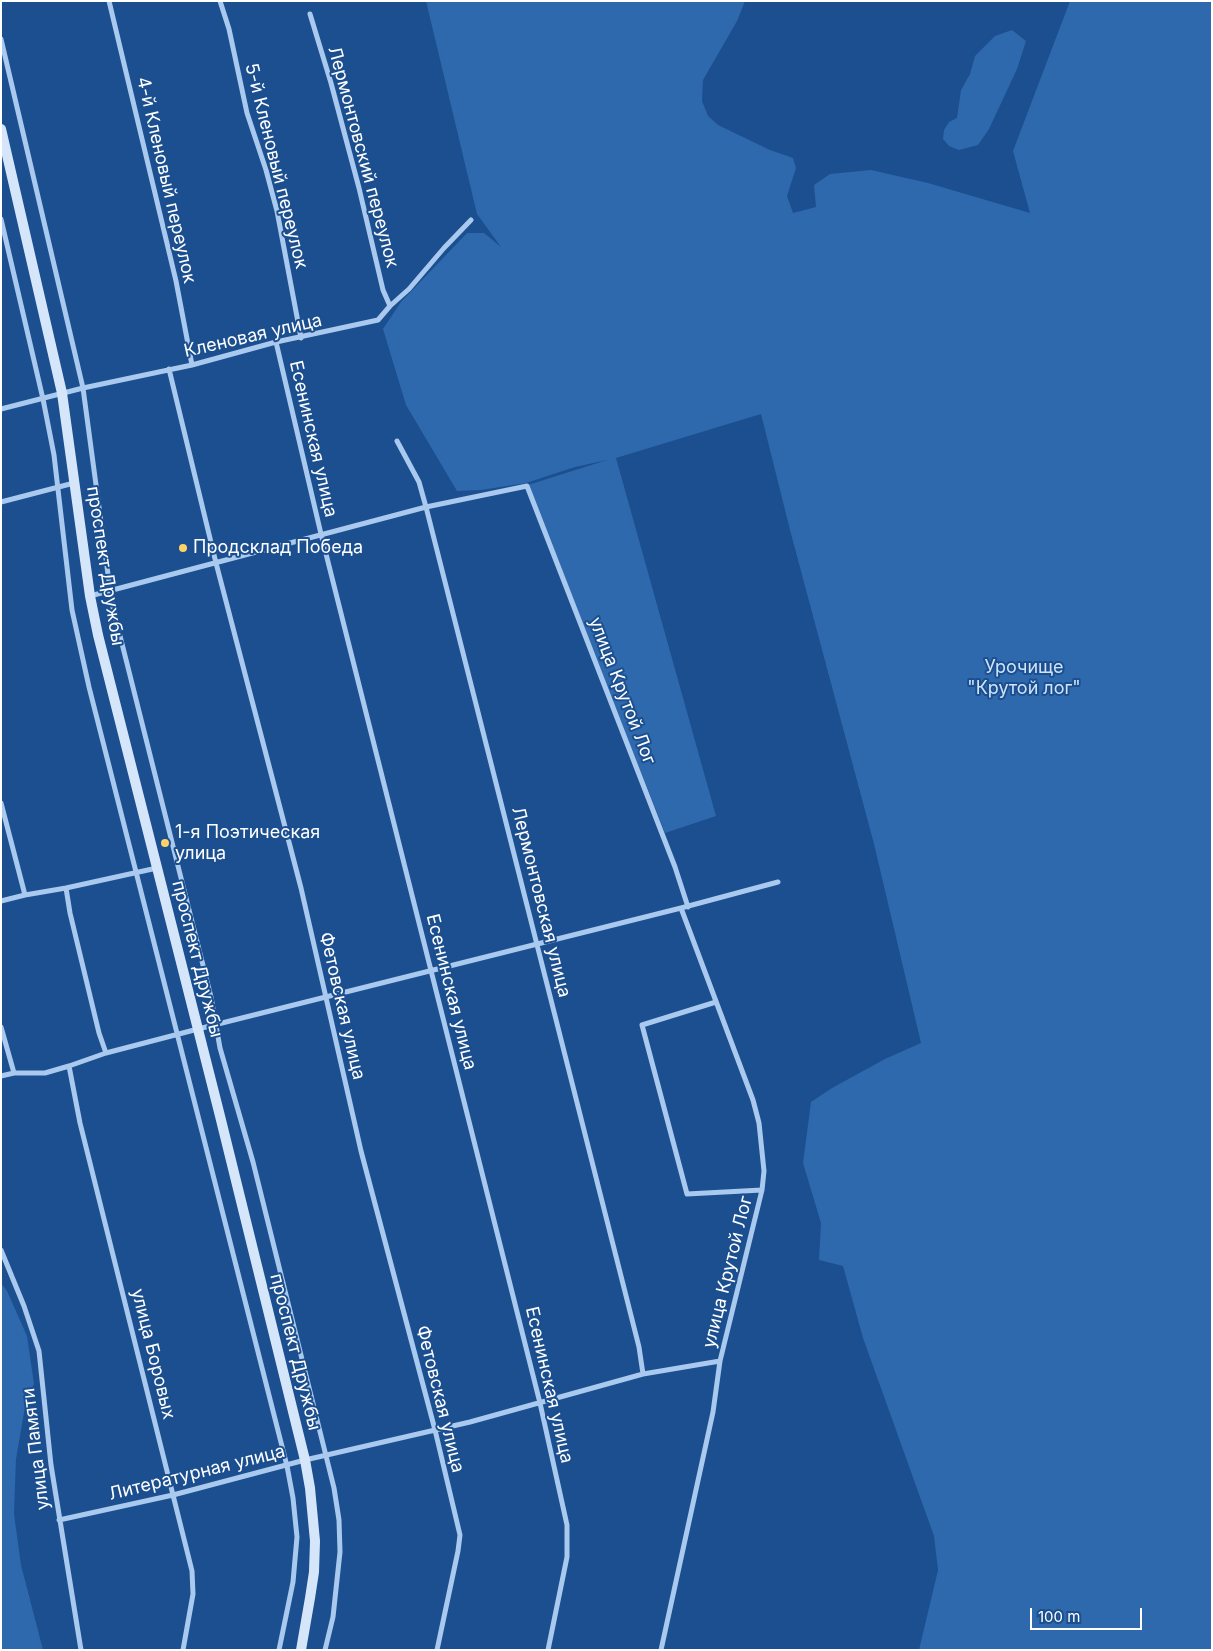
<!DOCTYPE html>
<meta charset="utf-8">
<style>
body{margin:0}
#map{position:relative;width:1213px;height:1651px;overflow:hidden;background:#1b4f8f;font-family:Inter,sans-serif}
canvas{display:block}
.frame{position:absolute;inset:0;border:2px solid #fff;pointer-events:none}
.scale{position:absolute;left:1030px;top:1608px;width:112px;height:22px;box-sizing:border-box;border:2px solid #fff;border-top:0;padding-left:6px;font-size:15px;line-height:18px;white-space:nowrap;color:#fff;-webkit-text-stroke:4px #1b4f8f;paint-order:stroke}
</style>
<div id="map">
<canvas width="1213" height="1651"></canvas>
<div class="frame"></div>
<div class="scale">100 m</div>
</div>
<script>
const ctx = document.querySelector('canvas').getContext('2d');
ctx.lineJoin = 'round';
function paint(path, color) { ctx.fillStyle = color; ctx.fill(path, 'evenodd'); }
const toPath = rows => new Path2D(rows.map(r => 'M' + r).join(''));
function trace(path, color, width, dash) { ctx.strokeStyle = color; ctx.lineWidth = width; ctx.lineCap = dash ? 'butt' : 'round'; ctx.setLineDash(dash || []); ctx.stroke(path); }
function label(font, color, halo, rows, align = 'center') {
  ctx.font = font + ' Inter,sans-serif'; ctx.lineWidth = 4; ctx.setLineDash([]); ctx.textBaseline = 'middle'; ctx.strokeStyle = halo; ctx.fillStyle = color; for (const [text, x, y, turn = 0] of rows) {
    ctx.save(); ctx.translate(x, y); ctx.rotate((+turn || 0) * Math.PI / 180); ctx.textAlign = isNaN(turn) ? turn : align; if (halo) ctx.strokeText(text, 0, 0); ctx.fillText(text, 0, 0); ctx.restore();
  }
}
const green = toPath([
 [426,1,745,1,737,21,703,80,702,101,708,116,718,125,770,150,793,158,796,168,787,196,793,213,816,207,814,185,830,174,871,170,928,183,1030,213,1013,151,1070,1,1212,1,1212,1650,919,1650,938,1570,934,1536,863,1338,843,1266,819,1260,821,1223,803,1163,811,1102,832,1088,885,1059,921,1043,874,844,790,530,761,414,616,458,716,816,665,833,528,485,607,460,575,467,526,483,481,490,457,491,406,405,383,329,401,302,467,233,484,233,501,247,477,214],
 [1012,30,1026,41,1017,69,989,129,978,145,959,150,949,146,943,139,944,130,949,122,957,118,961,90,970,74,975,56,995,36],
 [1,1283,7,1291,27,1336,34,1384,26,1401,16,1459,14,1514,21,1565,43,1650,1,1650]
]);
const minor = toPath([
 [109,1,176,281,192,365],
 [220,1,229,29,247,113,266,170,277,211,301,338],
 [310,14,331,83,359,188,383,290,390,306],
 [1,39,83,388,112,604,211,997,220,1048,253,1162,334,1488,339,1520,340,1552,333,1617,325,1650],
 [1,219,43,399,54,455,72,610,89,687,287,1466,293,1498,297,1537,293,1582,279,1650],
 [276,342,321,534,540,1403,567,1525,567,1557,548,1650],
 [169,369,216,563,301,888,361,1151,435,1430,460,1535,458,1551,437,1650],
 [1,409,83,388,192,365,276,342,378,320,390,306,409,289,444,248,471,220],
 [397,441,419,482,426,507,639,1347,643,1374],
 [1,502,74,483],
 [90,596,426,507,527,486,675,867,688,907],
 [1,803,25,895],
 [66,888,70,913,99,1033,106,1053],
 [1,901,25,895,66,888,157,868],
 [716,1002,642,1025,687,1194,762,1190],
 [1,1027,14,1073],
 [69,1066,80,1123,192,1571,193,1594,183,1650],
 [1,1076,14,1073,45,1073,69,1066,106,1053,198,1029,681,908,778,882],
 [1,1250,24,1306,39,1351,51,1465,81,1650],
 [59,1520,173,1495,305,1460,470,1422,643,1374,720,1361],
 [661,1650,713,1412,720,1361,762,1190,764,1171,759,1123,753,1100,681,908]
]);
const secondary = toPath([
 [1,129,62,393,90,596,98,635,220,1116,305,1460,310,1488,315,1541,314,1572,310,1598,301,1650]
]);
const markers = [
 [183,548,5,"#ffd166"],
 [165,843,5,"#ffd166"]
];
const streetNames = [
 ["Лермонтовский переулок",363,157,75],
 ["5-й Кленовый переулок",276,166,76],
 ["4-й Кленовый переулок",166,180,77],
 ["Кленовая улица",253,336,-13],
 ["Есенинская улица",313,439,77],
 ["проспект Дружбы",105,566,81],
 ["улица Крутой Лог",622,691,69],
 ["Лермонтовская улица",541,902,76],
 ["проспект Дружбы",197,959,76],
 ["Есенинская улица",451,992,76],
 ["Фетовская улица",342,1006,77],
 ["улица Крутой Лог",728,1272,-76],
 ["проспект Дружбы",295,1352,76],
 ["улица Боровых",153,1354,76],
 ["Есенинская улица",549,1385,77],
 ["Фетовская улица",440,1399,76],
 ["улица Памяти",36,1449,-97],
 ["Литературная улица",197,1473,-14]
];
const poiNames = [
 ["Продсклад Победа",193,548],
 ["1-я Поэтическая",175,833],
 ["улица",175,854]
];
const parkNames = [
 ["Урочище",1024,668],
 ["\"Крутой лог\"",1024,689]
];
paint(green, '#2e69ad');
trace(minor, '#a9c9ee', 5);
trace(secondary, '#d6e6fa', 10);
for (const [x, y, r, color] of markers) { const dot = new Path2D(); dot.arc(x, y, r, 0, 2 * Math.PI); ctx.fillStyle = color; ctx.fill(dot); trace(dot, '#1b4f8f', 2); }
label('18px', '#fff', '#1b4f8f', streetNames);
label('18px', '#fff', '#1b4f8f', poiNames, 'left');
label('18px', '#cfe3fa', '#1b4f8f', parkNames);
</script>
